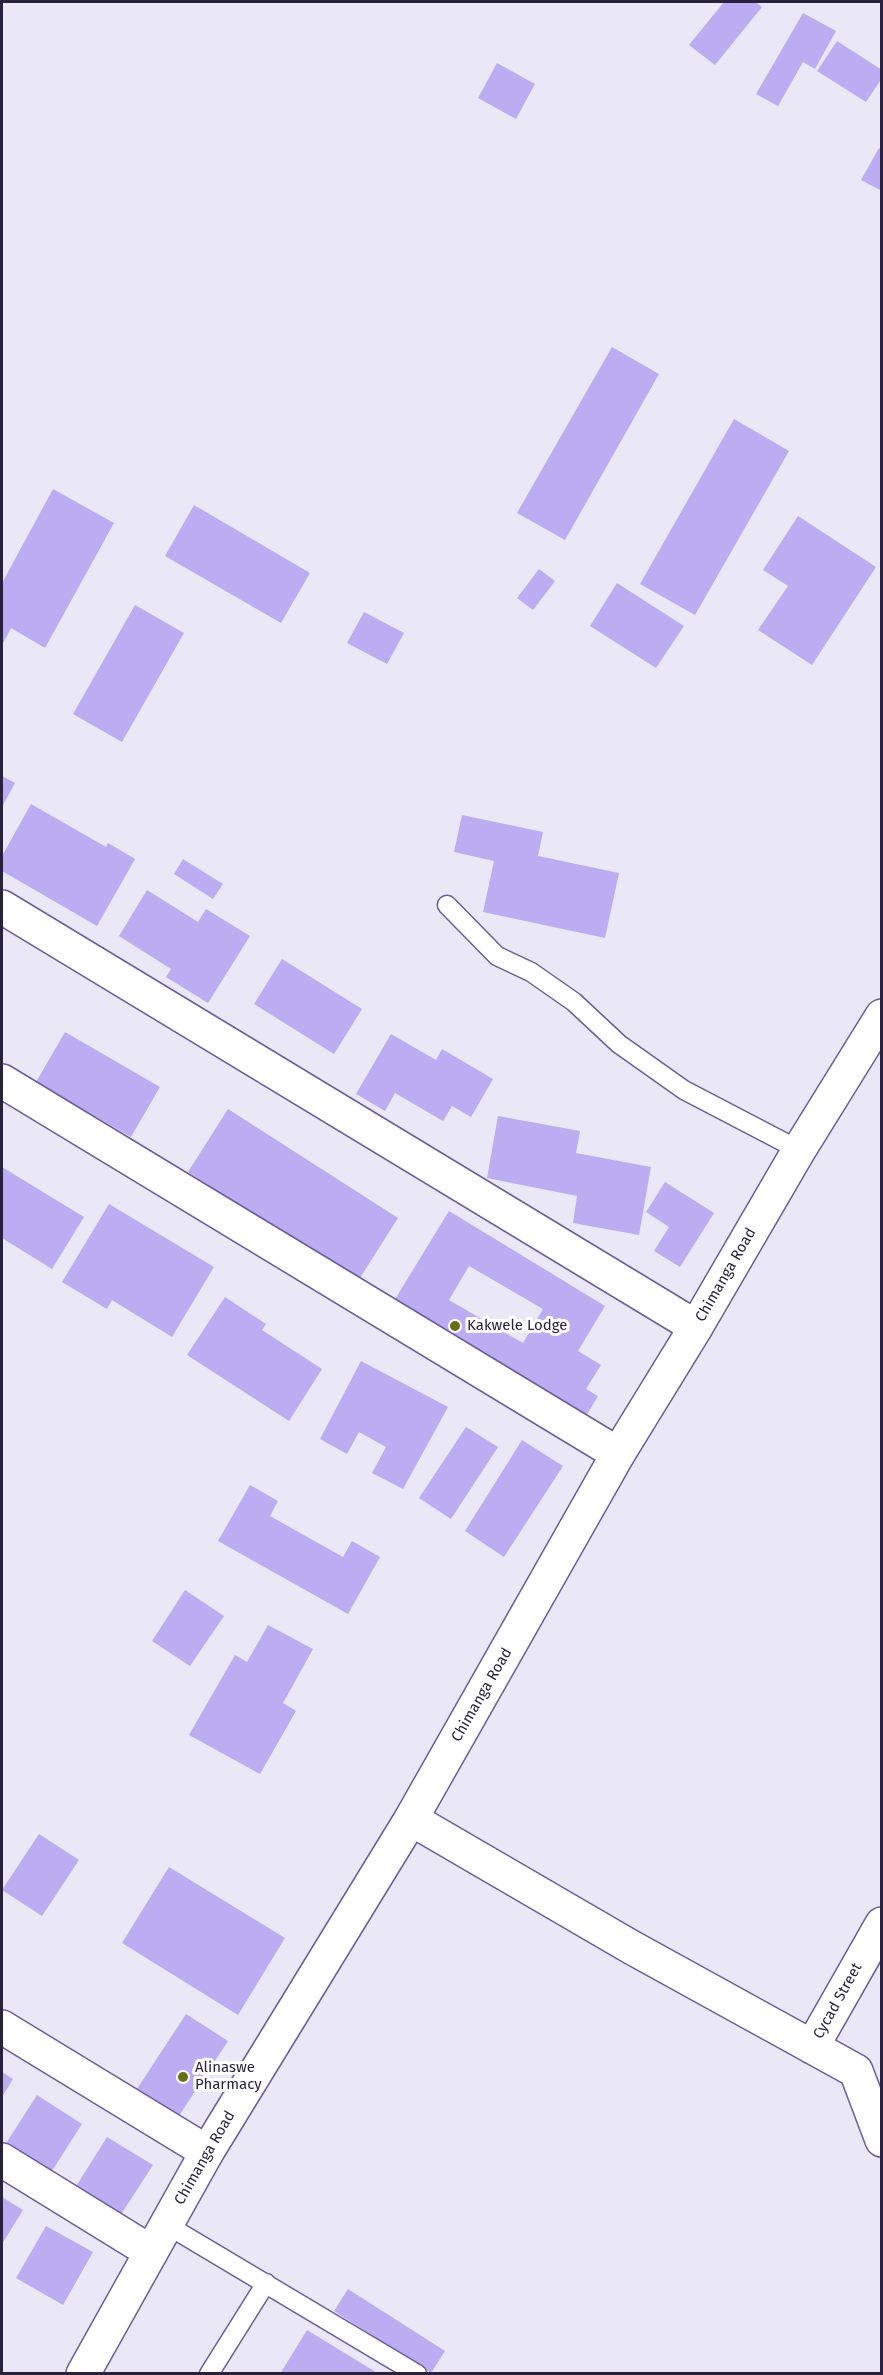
<!DOCTYPE html>
<style>
body{margin:0}
#map{position:relative;width:883px;height:2375px;overflow:hidden;background:#eae8f7;font-family:"Fira Sans",sans-serif}
canvas{display:block}
.frame{position:absolute;inset:0;border:3px solid #29223d;pointer-events:none}
</style>
<div id="map">
<canvas width="883" height="2375"></canvas>
<div class="frame"></div>
</div>
<script>
const ctx = document.querySelector('canvas').getContext('2d');
ctx.lineJoin = 'round';
function paint(path, color) { ctx.fillStyle = color; ctx.fill(path, 'evenodd'); }
const toPath = rows => new Path2D(rows.map(r => 'M' + r).join(''));
function trace(path, color, width, dash) { ctx.strokeStyle = color; ctx.lineWidth = width; ctx.lineCap = dash ? 'butt' : 'round'; ctx.setLineDash(dash || []); ctx.stroke(path); }
function label(font, color, halo, rows, align = 'center') {
  ctx.font = font + ' "Fira Sans",sans-serif'; ctx.lineWidth = 6; ctx.setLineDash([]); ctx.textBaseline = 'middle'; ctx.strokeStyle = halo; ctx.fillStyle = color; for (const [text, x, y, turn = 0] of rows) {
    ctx.save(); ctx.translate(x, y); ctx.rotate((+turn || 0) * Math.PI / 180); ctx.textAlign = isNaN(turn) ? turn : align; if (halo) ctx.strokeText(text, 0, 0); ctx.fillText(text, 0, 0); ctx.restore();
  }
}
const building = toPath([
 [724,2,755,2,762,7,715,65,689,45],
 [803,13,836,31,815,69,803,62,778,106,756,94],
 [837,41,882,70,882,78,866,102,817,71],
 [497,63,535,84,516,119,478,98],
 [879,148,882,150,882,191,861,180],
 [612,347,659,374,565,540,517,513],
 [734,419,789,451,695,615,640,584],
 [53,489,114,523,45,648,11,628,2,645,2,583],
 [194,505,310,573,281,623,165,556],
 [798,516,876,567,812,665,758,630,788,586,763,570],
 [539,569,555,581,533,610,517,598],
 [617,583,684,626,656,668,590,626],
 [135,605,184,633,122,742,73,714],
 [364,612,404,633,387,664,347,643],
 [2,776,15,783,2,807],
 [31,804,106,847,108,843,135,859,97,926,2,871,2,856],
 [462,815,543,832,538,856,619,873,605,938,483,912,494,861,454,852],
 [183,859,223,884,213,899,174,874],
 [147,890,198,922,206,909,250,936,208,1003,166,977,171,969,119,936],
 [282,959,362,1009,334,1054,254,1004],
 [65,1032,160,1087,131,1137,36,1082],
 [391,1034,436,1060,442,1049,493,1079,471,1117,452,1106,443,1121,395,1093,385,1111,356,1094],
 [228,1109,398,1218,358,1281,188,1172],
 [498,1116,580,1131,576,1153,651,1167,639,1235,573,1223,577,1196,487,1178],
 [2,1167,84,1217,52,1269,2,1238],
 [665,1182,714,1213,680,1267,654,1251,669,1227,646,1212],
 [109,1204,214,1267,172,1337,112,1300,107,1309,62,1282],
 [449,1211,605,1306,578,1351,601,1365,586,1389,598,1396,580,1426,389,1309],
 [469,1266,543,1309,523,1343,449,1300],
 [225,1297,266,1324,262,1330,322,1369,289,1421,187,1355],
 [361,1361,448,1407,403,1489,372,1473,386,1447,359,1432,347,1454,320,1439],
 [466,1427,498,1447,451,1519,419,1498],
 [522,1440,563,1466,504,1557,465,1531],
 [250,1485,278,1501,270,1516,343,1557,352,1541,380,1557,348,1614,218,1541],
 [185,1590,224,1616,190,1666,152,1641],
 [268,1625,313,1649,283,1703,296,1711,260,1774,189,1735,235,1655,247,1662],
 [39,1834,79,1860,42,1916,2,1890],
 [169,1867,285,1938,238,2015,122,1943],
 [186,2014,228,2041,175,2122,133,2095],
 [2,2072,13,2079,2,2097],
 [37,2095,82,2124,50,2174,5,2145],
 [107,2137,153,2165,120,2216,75,2188],
 [2,2197,23,2210,2,2244],
 [46,2226,93,2252,63,2305,16,2278],
 [348,2289,445,2351,431,2373,334,2311],
 [307,2330,379,2374,280,2374]
]);
const lane = toPath([
 [447,905,497,956,531,972,574,1002,619,1044,684,1090,799,1150],
 [167,2225,417,2374],
 [209,2374,266,2283]
]);
const street = toPath([
 [2,907,696,1327],
 [2,1081,618,1454],
 [411,1819,631,1947,856,2071,882,2140],
 [2,2027,207,2152],
 [812,2047,882,1924],
 [2,2160,151,2252]
]);
const secondary = toPath([
 [83,2374,207,2152,411,1819,618,1454,696,1327,799,1150,882,1016]
]);
const markers = [
 [455,1326,6,"#686f15"],
 [183,2077,6,"#686f15"]
];
const streetNames = [
 ["Chimanga Road",726,1275,-60],
 ["Chimanga Road",482,1695,-60],
 ["Cycad Street",838,2001,-61],
 ["Chimanga Road",205,2158,-60]
];
const poiNames = [
 ["Kakwele Lodge",467,1326],
 ["Alinaswe",195,2068],
 ["Pharmacy",195,2085]
];
paint(building, '#bcadf2');
trace(lane, '#6c5c9c', 21);
trace(street, '#6c5c9c', 36);
trace(secondary, '#6c5c9c', 36);
trace(lane, '#fff', 18);
trace(street, '#fff', 33);
trace(secondary, '#fff', 33);
for (const [x, y, r, color] of markers) { const dot = new Path2D(); dot.arc(x, y, r, 0, 2 * Math.PI); ctx.fillStyle = color; ctx.fill(dot); trace(dot, '#fff', 2); }
label('15px', '#29223d', '#fff', streetNames);
label('15px', '#29223d', '#fff', poiNames, 'left');
</script>
